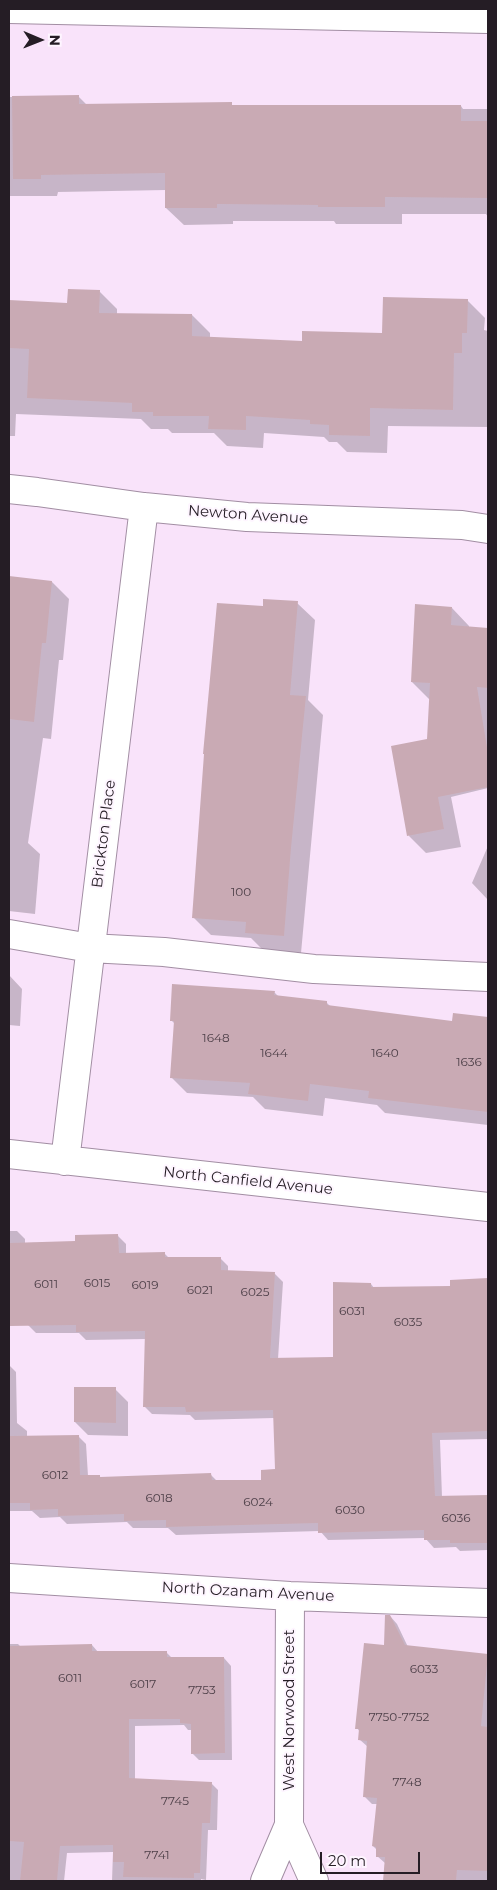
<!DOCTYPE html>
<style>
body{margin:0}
#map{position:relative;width:497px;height:1890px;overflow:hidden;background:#f9e3fa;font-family:Montserrat,sans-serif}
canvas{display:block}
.frame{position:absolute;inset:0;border:10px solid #251d25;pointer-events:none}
.north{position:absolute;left:15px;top:15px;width:50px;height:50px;-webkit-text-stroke:4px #fef5ff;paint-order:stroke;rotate:91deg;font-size:14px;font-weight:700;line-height:20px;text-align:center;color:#251d25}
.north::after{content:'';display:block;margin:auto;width:18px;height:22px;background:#251d25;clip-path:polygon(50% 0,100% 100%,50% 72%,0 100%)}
.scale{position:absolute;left:320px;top:1852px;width:100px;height:22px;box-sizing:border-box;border:2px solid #251d25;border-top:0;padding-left:6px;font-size:15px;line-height:18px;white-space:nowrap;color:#251d25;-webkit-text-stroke:4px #fef5ff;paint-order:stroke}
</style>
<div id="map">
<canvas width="497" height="1890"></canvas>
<div class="frame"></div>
<div class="north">N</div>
<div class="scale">20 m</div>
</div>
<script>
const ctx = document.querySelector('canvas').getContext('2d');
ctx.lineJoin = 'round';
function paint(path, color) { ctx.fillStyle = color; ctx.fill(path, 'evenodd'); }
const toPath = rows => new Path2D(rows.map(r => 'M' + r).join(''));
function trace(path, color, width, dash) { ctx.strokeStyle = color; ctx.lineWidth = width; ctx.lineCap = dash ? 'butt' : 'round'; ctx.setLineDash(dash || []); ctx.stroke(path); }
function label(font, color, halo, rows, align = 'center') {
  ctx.font = font + ' Montserrat,sans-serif'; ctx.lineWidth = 4; ctx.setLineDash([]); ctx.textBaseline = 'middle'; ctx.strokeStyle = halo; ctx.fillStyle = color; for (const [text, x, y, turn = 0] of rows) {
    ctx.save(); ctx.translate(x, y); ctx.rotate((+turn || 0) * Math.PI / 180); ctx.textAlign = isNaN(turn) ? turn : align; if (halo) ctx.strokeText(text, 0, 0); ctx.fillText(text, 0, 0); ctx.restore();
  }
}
const shadow = toPath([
 [78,96,87,105,231,104,233,106,461,106,463,109,488,109,488,217,486,214,402,214,402,224,336,224,334,221,233,221,233,224,184,225,166,208,166,190,58,192,57,196,9,196,9,97],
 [99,291,117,309,117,315,192,315,210,333,210,338,303,342,383,334,467,300,485,318,484,330,488,331,488,427,388,426,387,453,347,452,337,442,329,442,324,437,264,433,263,448,227,446,214,433,172,433,168,429,151,429,141,419,16,414,15,436,9,436,9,301,68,304],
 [9,577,52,582,69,599,63,660,59,660,51,739,43,738,28,843,40,854,35,914,9,911],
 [297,603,315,620,308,700,323,715,301,953,264,951,251,938,211,935,193,917,264,608],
 [452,608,469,626,469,628,488,629,488,788,451,797,461,847,426,853,409,836,428,740,430,700,412,682],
 [488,846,488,900,472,883],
 [9,975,22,989,20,1026,9,1025],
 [274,992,279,997,326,1002,331,1007,453,1022,454,1015,488,1018,488,1125,385,1113,377,1105,325,1098,323,1116,265,1109,253,1097,187,1093,171,1077,175,1024,171,1020],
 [9,1231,17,1231,25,1239,25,1243,76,1242,118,1236,126,1244,126,1254,164,1253,169,1258,220,1258,228,1266,228,1272,275,1274,283,1282,278,1359,334,1359,371,1284,374,1288,451,1287,451,1281,488,1280,488,1439,440,1440,442,1497,488,1497,488,1550,460,1551,456,1547,434,1548,425,1538,328,1540,320,1531,176,1535,168,1528,133,1528,127,1522,67,1524,60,1517,40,1518,32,1511,9,1511,9,1365,16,1372,17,1423,27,1431,27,1437,78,1436,86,1444,88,1476,99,1476,102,1478,211,1475,218,1482,262,1481,277,1470,274,1418,195,1420,190,1415,152,1414,144,1406,146,1339,86,1340,79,1333,36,1333,28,1325,27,1316,9,1316],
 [115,1389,128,1402,128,1436,88,1435,75,1422],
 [390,1616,397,1624,408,1647,488,1655,488,1881,384,1881,385,1863,377,1856,377,1850,373,1846,377,1804,372,1804,365,1797,368,1747,359,1739,360,1732,357,1728,386,1646],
 [9,1644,18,1644,21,1647,92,1645,98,1652,166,1652,172,1658,224,1658,231,1666,232,1760,199,1760,192,1753,192,1730,188,1730,184,1725,135,1726,135,1780,211,1783,218,1790,217,1830,208,1830,206,1880,201,1879,201,1881,112,1881,113,1852,67,1853,64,1881,9,1881]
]);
const building = toPath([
 [79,95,79,104,232,102,232,105,461,105,461,121,488,121,488,198,385,197,385,207,318,207,318,205,217,204,217,208,165,208,165,173,41,175,41,179,13,179,12,96],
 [68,289,100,290,99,313,192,314,192,336,302,341,302,331,382,333,383,297,468,299,467,333,462,333,462,353,454,353,453,410,370,408,370,436,329,435,329,425,310,424,310,420,246,416,246,430,208,429,209,416,153,416,153,412,132,412,132,403,27,398,29,349,9,348,9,300,67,303],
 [9,576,52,581,46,643,42,643,34,722,9,719],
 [263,599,298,601,290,695,306,696,291,848,284,936,245,933,246,922,192,918,204,754,203,754,217,603,263,606],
 [415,604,452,607,451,625,488,628,488,688,477,687,488,753,488,787,438,797,444,829,407,836,391,746,427,739,430,683,411,682],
 [172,984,275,991,274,995,327,1001,327,1005,452,1021,453,1013,488,1017,488,1112,368,1098,369,1091,310,1084,308,1101,248,1094,250,1083,170,1078,174,1021,170,1021],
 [118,1234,119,1253,165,1252,165,1257,221,1257,221,1270,275,1272,270,1358,333,1357,333,1282,371,1283,371,1287,450,1286,450,1280,488,1278,488,1431,432,1433,435,1496,488,1495,488,1543,450,1543,450,1540,424,1540,424,1530,318,1533,318,1523,166,1527,166,1520,124,1521,124,1514,58,1516,58,1509,30,1510,30,1503,9,1503,9,1436,79,1435,80,1475,100,1475,100,1477,211,1473,212,1480,261,1480,261,1470,275,1469,273,1410,186,1412,185,1407,143,1407,145,1331,76,1332,76,1325,9,1326,9,1243,75,1241,75,1235],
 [74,1387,116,1387,116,1423,74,1422],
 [385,1615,390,1615,405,1645,488,1654,481,1726,488,1727,488,1871,457,1870,456,1881,383,1881,385,1857,376,1857,376,1847,372,1846,377,1798,363,1797,367,1741,358,1740,359,1729,355,1729,364,1643,384,1645],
 [92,1644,92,1651,167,1651,167,1657,224,1657,225,1753,191,1754,191,1724,180,1723,180,1719,129,1719,129,1778,212,1782,210,1823,202,1823,200,1873,194,1873,194,1878,123,1877,124,1862,113,1862,113,1845,60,1846,57,1881,20,1881,24,1842,9,1841,9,1646]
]);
const minor = toPath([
 [9,9,488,19],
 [9,489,37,492,144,507,247,517,462,525,488,529],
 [9,934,90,948,164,952,314,969,488,977],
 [9,1154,488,1207],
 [65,1161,144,507],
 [9,1578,290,1596,488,1603],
 [289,1825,314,1881],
 [265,1881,289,1825,290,1596]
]);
const numberNames = [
 ["100",241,892],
 ["1648",216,1038],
 ["1644",274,1053],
 ["1640",385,1053],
 ["1636",469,1062],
 ["6015",97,1283],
 ["6011",46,1284],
 ["6019",145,1285],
 ["6021",200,1290],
 ["6025",255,1292],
 ["6031",352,1311],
 ["6035",408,1322],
 ["6012",55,1475],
 ["6018",159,1498],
 ["6024",258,1502],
 ["6030",350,1510],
 ["6036",456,1518],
 ["6033",424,1669],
 ["6011",70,1678],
 ["6017",143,1684],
 ["7753",202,1690],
 ["7750-7752",399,1717],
 ["7748",407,1782],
 ["7745",175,1801],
 ["7741",157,1855]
];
const streetNames = [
 ["Newton Avenue",248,515,4],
 ["Brickton Place",104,834,-83],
 ["North Canfield Avenue",248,1181,6],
 ["North Ozanam Avenue",248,1592,3],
 ["West Norwood Street",290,1710,-90]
];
paint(shadow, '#0003');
paint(building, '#c9aab4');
trace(minor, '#a28ea3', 30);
trace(minor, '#fff', 28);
label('12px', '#4e4049', null, numberNames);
label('15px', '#251d25', '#fef5ff', streetNames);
</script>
